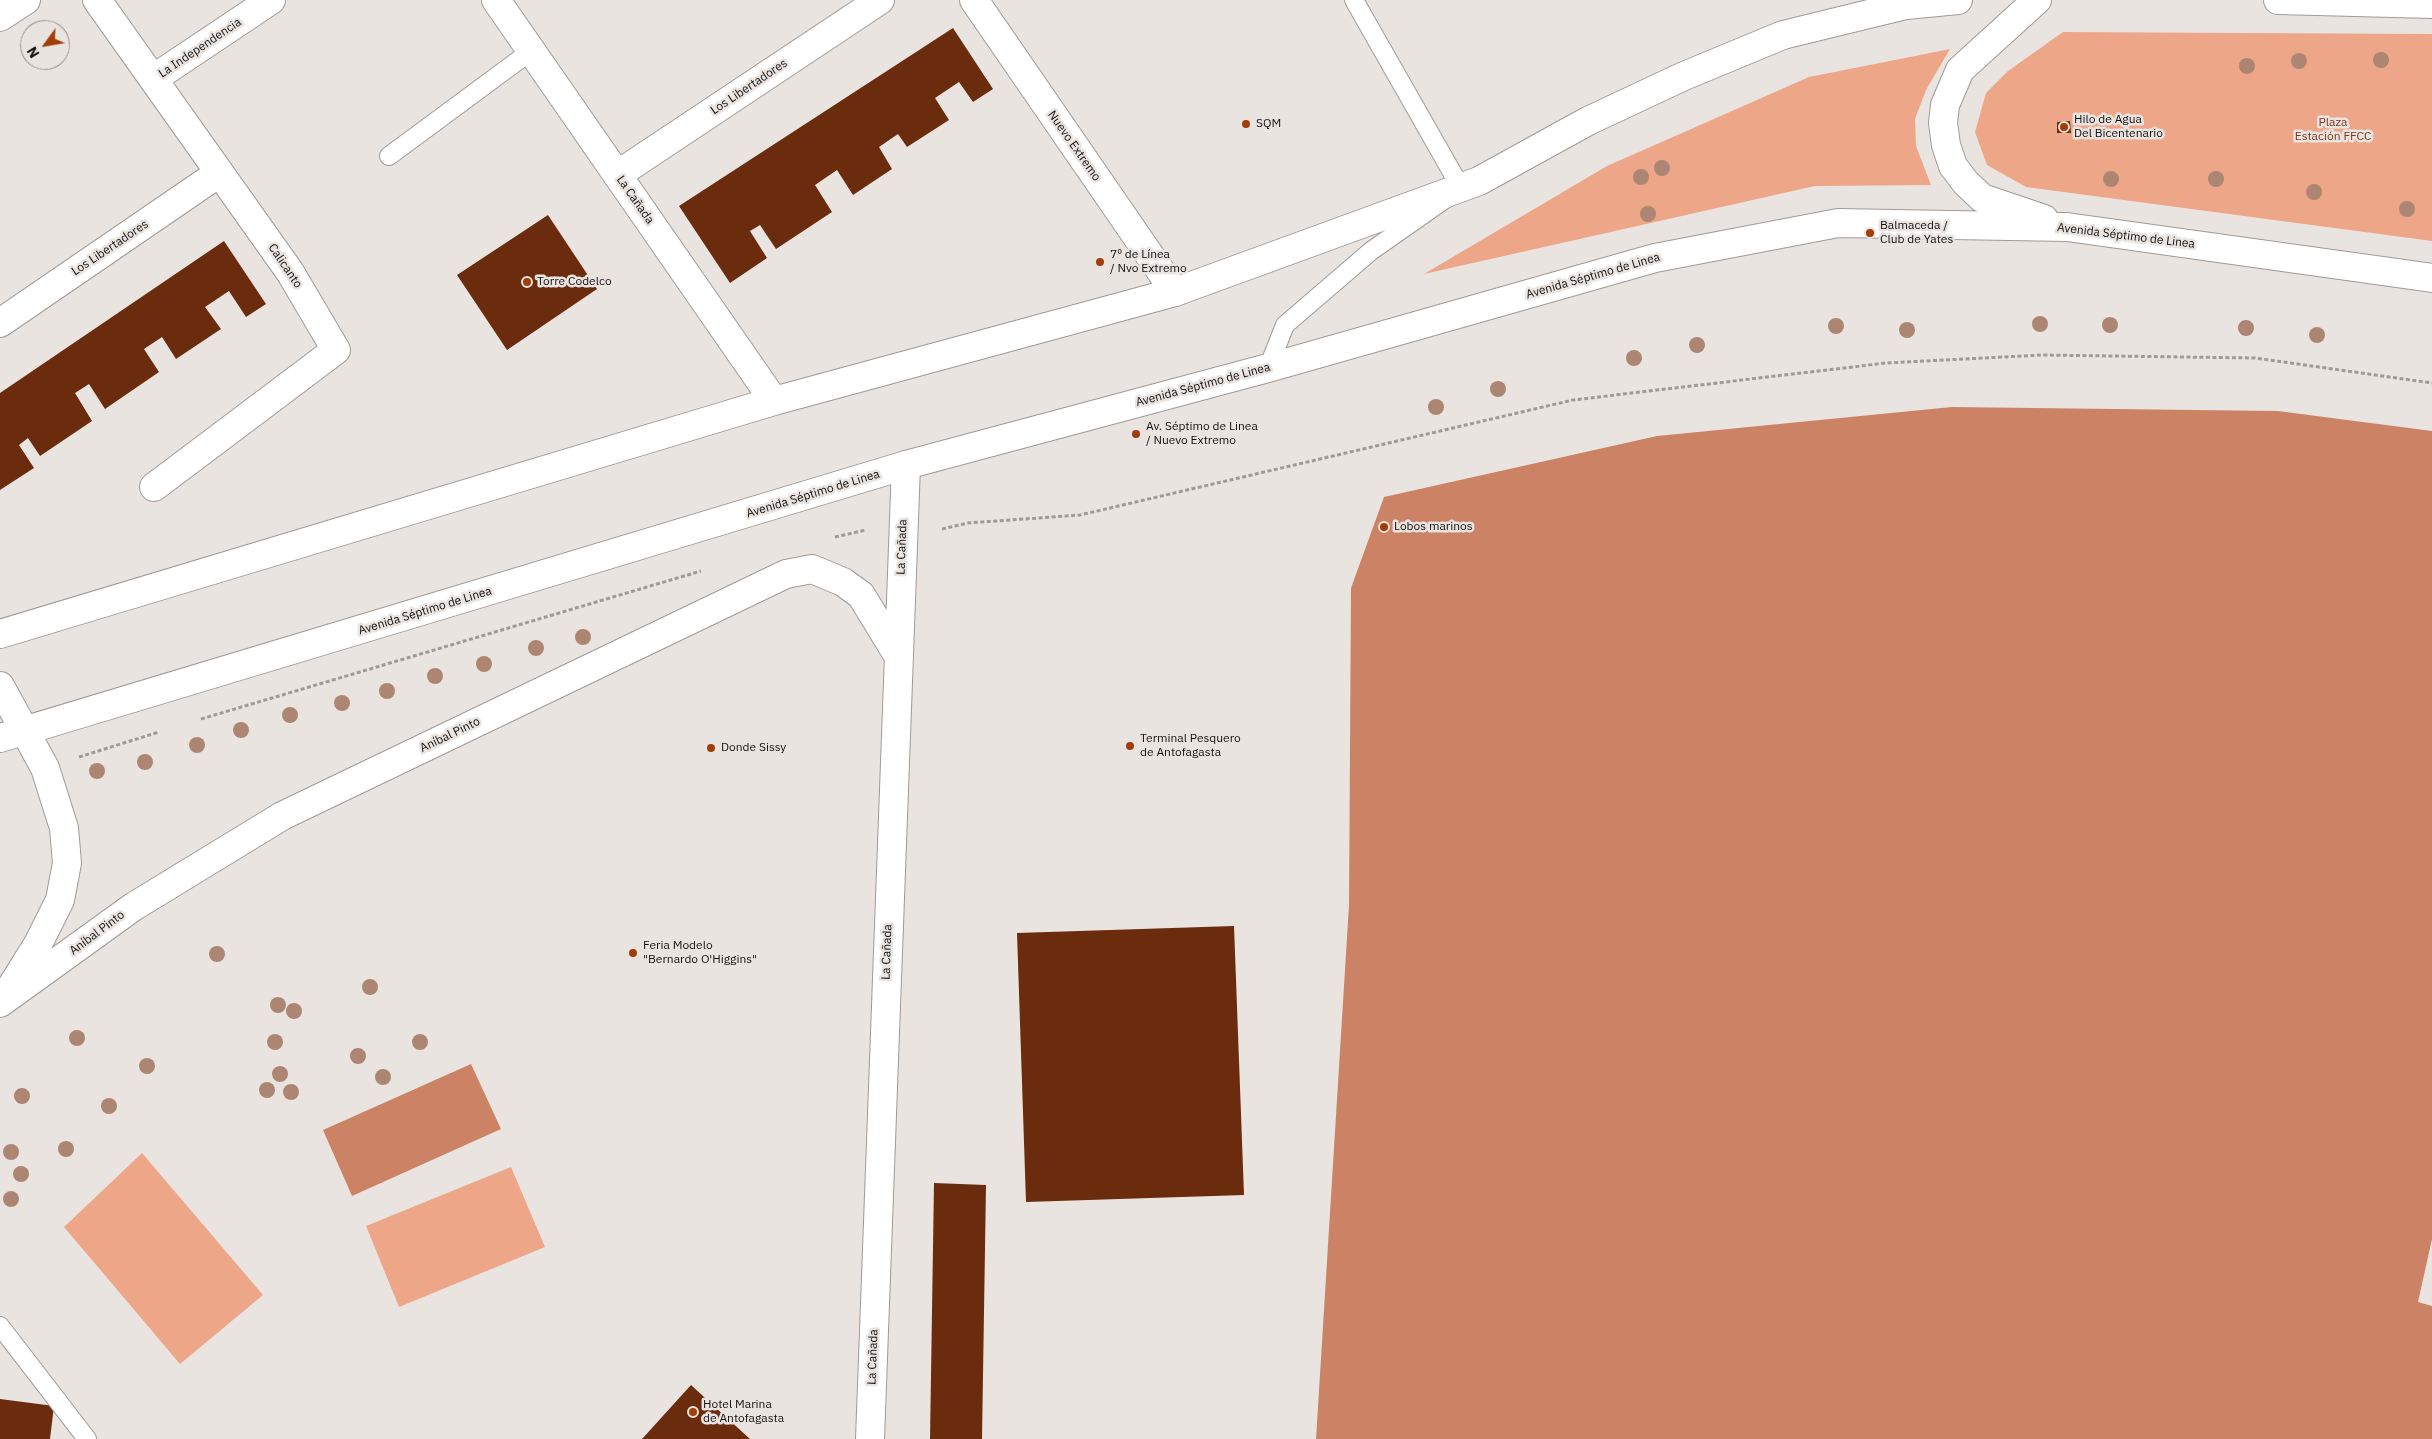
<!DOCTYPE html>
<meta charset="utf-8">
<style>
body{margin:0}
#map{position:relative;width:2432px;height:1439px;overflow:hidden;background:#eae4e1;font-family:"IBM Plex Sans",sans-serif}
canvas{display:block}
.north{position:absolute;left:20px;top:20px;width:50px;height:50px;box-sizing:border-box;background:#eae4e1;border:1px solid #938f8d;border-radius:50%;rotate:238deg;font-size:14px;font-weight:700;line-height:20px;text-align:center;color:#110f0e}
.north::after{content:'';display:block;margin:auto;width:18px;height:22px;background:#a13d06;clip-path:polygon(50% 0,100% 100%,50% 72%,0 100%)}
</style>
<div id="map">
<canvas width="2432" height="1439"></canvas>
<div class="north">N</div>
</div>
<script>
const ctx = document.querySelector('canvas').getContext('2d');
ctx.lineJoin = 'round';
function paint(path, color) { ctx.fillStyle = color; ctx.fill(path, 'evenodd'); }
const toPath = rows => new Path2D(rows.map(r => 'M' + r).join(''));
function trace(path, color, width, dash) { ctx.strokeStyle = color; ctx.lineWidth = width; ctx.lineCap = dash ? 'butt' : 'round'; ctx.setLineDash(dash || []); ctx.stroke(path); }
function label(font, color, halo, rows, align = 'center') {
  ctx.font = font + ' "IBM Plex Sans",sans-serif'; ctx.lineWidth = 5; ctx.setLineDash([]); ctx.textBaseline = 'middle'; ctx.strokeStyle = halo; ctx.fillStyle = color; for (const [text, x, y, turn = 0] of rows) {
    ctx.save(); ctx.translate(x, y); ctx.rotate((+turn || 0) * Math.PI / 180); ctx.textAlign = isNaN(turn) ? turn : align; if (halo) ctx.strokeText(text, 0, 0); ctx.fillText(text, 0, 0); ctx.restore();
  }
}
const green = toPath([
 [2063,32,2432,34,2432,241,2026,187,1987,165,1975,132,1986,93,2008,71],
 [1950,49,1926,90,1915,119,1916,146,1931,185,1815,186,1424,274,1607,166,1809,77],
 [142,1153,263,1295,180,1364,64,1227],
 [511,1167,545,1247,399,1307,366,1226]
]);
const water = toPath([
 [1952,407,2278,411,2432,431,2432,1439,1316,1439,1349,905,1351,588,1384,497,1657,436],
 [471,1064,501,1129,352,1196,323,1130]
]);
const pier = toPath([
 [2432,1239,2432,1306,2418,1302]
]);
const building = toPath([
 [953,28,993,89,973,102,959,82,935,98,949,120,907,147,898,134,879,147,892,169,853,195,837,170,815,185,832,212,776,249,760,225,750,231,767,258,730,283,679,206],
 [2070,121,2071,133,2057,133,2057,122],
 [548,215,597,289,507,350,457,275],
 [224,241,266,304,246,317,229,291,205,307,221,329,176,359,162,337,144,349,159,372,105,409,89,384,75,393,92,421,40,456,28,438,19,445,34,468,0,490,0,393],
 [1234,926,1244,1195,1026,1202,1017,933],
 [934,1183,986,1185,982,1439,930,1439],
 [691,1385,750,1439,642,1439],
 [0,1399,54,1406,50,1439,0,1439]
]);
const path = toPath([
 [942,529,968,523,1080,515,1573,400,1886,363,2042,355,2255,358,2432,383],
 [835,537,866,530],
 [201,719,701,571],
 [79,757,159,732]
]);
const lane = toPath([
 [389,156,531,51],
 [1268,368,1285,325,1371,251,1461,188,1354,0],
 [0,1326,87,1439]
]);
const street = toPath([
 [97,0,290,272,336,350,154,487],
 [496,0,774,401],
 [974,0,1175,292],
 [0,17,26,0],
 [153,79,271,0],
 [617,175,880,0],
 [0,323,219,173],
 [0,686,45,768,64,828,67,863,60,900,38,944,8,992],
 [0,1003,133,907,282,816,786,574,812,569,843,582,861,595,897,654],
 [870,1439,906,465]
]);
const highway = toPath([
 [2037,0,1960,70,1945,105,1943,123,1946,145,1953,166,1966,183,1982,198,2044,219],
 [2278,0,2432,4],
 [0,634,774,401,1175,292,1479,181,1588,121,1684,76,1783,35,1906,5,1958,0],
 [0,738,906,465,1268,368,1655,258,1838,223,2067,227,2432,278]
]);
const trees = [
 [2381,60],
 [2299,61],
 [2247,66],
 [1662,168],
 [1641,177],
 [2111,179],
 [2216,179],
 [2314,192],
 [2407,209],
 [1648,214],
 [2040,324],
 [2110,325],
 [1836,326],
 [2246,328],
 [1907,330],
 [2317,335],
 [1697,345],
 [1634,358],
 [1498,389],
 [1436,407],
 [583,637],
 [536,648],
 [484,664],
 [435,676],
 [387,691],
 [342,703],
 [290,715],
 [241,730],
 [197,745],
 [145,762],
 [97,771],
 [217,954],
 [370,987],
 [278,1005],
 [294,1011],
 [77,1038],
 [275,1042],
 [420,1042],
 [358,1056],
 [147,1066],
 [280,1074],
 [383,1077],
 [267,1090],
 [291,1092],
 [22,1096],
 [109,1106],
 [66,1149],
 [11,1152],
 [21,1174],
 [11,1199]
];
const markers = [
 [1246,124,5,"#a13d06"],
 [2064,127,5,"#a13d06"],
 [1870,233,5,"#a13d06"],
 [1100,262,5,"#a13d06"],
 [527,282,5,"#a13d06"],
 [1136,434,5,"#a13d06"],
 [1384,527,5,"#a13d06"],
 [1130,746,5,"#a13d06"],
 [711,748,5,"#a13d06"],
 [633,953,5,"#a13d06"],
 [693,1412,5,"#a13d06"]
];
const streetNames = [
 ["La Independencia",200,48,-34],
 ["Los Libertadores",749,87,-34],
 ["Nuevo Extremo",1074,146,55],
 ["La Cañada",635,200,55],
 ["Avenida Séptimo de Linea",2126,236,7],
 ["Los Libertadores",110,248,-34],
 ["Calicanto",285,266,56],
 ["Avenida Séptimo de Linea",1593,276,-16],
 ["Avenida Séptimo de Linea",1203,385,-15],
 ["Avenida Séptimo de Linea",813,494,-17],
 ["La Cañada",902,547,-88],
 ["Avenida Séptimo de Linea",425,611,-17],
 ["Aníbal Pinto",450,735,-26],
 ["Aníbal Pinto",97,933,-37],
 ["La Cañada",887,952,-88],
 ["La Cañada",873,1357,-88]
];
const poiNames = [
 ["Hilo de Agua",2074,120],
 ["Del Bicentenario",2074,134],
 ["SQM",1256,124],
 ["Balmaceda /",1880,226],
 ["Club de Yates",1880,240],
 ["7º de Línea",1110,255],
 ["/ Nvo Extremo",1110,269],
 ["Torre Codelco",537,282],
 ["Av. Séptimo de Linea",1146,427],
 ["/ Nuevo Extremo",1146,441],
 ["Lobos marinos",1394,527],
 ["Terminal Pesquero",1140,739],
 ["de Antofagasta",1140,753],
 ["Donde Sissy",721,748],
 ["Feria Modelo",643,946],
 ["\"Bernardo O'Higgins\"",643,960],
 ["Hotel Marina",703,1405],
 ["de Antofagasta",703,1419]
];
const parkNames = [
 ["Plaza",2333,123],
 ["Estación FFCC",2333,137]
];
paint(green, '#eea689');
paint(water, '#cc8365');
paint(pier, '#eae4e1');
paint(building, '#6b2b0d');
trace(lane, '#9f9a97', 20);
trace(street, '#9f9a97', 30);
trace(highway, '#9f9a97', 30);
trace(path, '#9e9a97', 3, [4, 2.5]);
trace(lane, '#fff', 18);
trace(street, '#fff', 28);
trace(highway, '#fff', 28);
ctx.fillStyle = '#ad8573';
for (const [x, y] of trees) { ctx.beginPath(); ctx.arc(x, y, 8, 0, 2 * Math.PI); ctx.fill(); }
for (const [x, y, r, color] of markers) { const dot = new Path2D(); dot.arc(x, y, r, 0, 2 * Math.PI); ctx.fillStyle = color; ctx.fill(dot); trace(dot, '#eae4e1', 2); }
label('12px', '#110f0e', '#eae4e1', streetNames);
label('12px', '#110f0e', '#eae4e1', poiNames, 'left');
label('12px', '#7b3719', '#eae4e1', parkNames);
</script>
